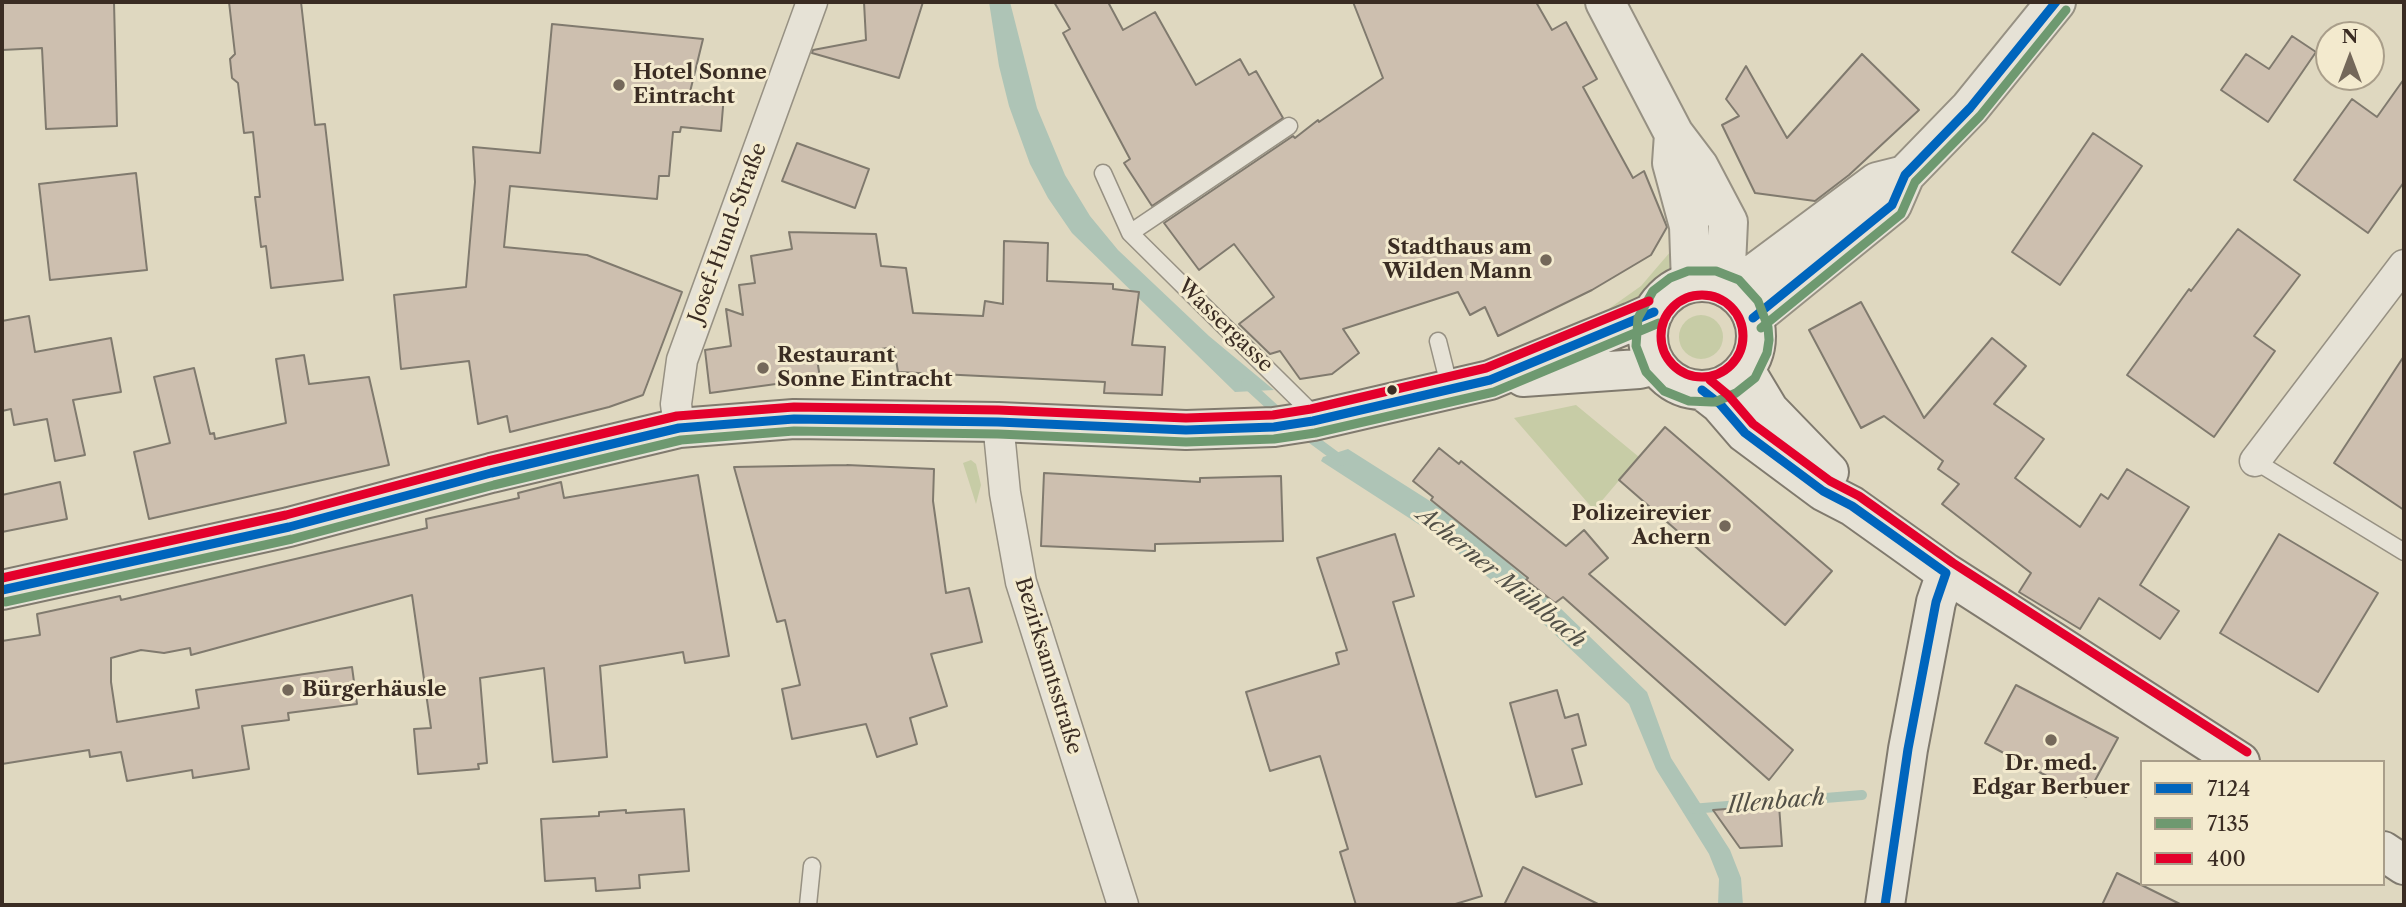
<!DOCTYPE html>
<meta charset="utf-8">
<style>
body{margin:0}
#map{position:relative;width:2406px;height:907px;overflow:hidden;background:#dfd8c0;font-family:"Libre Caslon Text",serif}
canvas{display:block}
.frame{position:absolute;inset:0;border:4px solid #3a2c23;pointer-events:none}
.legend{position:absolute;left:2140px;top:760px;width:245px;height:126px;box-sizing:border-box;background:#f3eace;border:2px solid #a99e8a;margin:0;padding:9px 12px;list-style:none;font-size:21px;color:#3a2c23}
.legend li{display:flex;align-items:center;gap:14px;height:35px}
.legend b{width:35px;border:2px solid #a99e8a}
.north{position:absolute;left:2315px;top:21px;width:70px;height:70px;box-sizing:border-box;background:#f3eace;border:2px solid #a99e8a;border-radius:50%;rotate:0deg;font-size:19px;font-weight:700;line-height:28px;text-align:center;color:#3a2c23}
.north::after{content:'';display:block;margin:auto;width:24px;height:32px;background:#74685a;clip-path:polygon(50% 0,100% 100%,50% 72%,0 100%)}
</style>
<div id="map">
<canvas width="2406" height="907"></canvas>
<div class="frame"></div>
<ul class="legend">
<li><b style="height:9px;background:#0065bd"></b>7124</li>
<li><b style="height:9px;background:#6e9970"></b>7135</li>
<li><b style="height:9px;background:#e4002b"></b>400</li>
</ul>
<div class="north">N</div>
</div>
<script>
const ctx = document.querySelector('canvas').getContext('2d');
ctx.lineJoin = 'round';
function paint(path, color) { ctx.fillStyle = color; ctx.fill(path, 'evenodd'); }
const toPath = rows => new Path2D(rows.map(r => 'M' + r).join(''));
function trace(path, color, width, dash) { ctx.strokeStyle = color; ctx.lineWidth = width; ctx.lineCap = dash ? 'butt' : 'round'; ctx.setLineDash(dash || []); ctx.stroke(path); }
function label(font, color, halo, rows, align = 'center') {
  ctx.font = font + ' "Libre Caslon Text",serif'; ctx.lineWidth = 6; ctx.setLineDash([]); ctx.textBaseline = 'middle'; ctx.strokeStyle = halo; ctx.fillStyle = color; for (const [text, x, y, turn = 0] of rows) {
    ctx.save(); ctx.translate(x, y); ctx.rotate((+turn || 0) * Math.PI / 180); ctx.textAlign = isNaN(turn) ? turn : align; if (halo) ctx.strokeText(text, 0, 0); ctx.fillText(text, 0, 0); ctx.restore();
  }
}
const green = toPath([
 [1677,244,1672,268,1643,298,1600,315,1641,286],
 '1679 337a22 22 0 1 1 44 0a22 22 0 1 1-44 0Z',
 [1576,405,1639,457,1594,510,1514,418],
 [971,460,976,464,981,485,976,504,963,463]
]);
const water = toPath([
 [989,2,1010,2,1037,108,1065,175,1090,216,1118,250,1209,336,1274,390,1235,392,1072,233,1048,198,1030,164,1009,106,999,66],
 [1348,449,1441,508,1488,546,1555,603,1647,692,1671,758,1730,850,1741,878,1743,905,1718,905,1719,879,1709,854,1656,769,1629,704,1532,613,1440,538,1321,461,1323,457]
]);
const stream = toPath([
 [1246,383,1283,417],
 [1304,433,1342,461],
 [1691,809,1862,795]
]);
const building = toPath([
 [2,2,114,2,117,126,46,129,42,48,2,50,2,2],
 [229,2,301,2,315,125,325,124,343,280,271,288,266,246,261,247,255,197,260,197,253,132,244,133,238,83,232,78,230,59,235,54,229,2],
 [864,2,923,2,899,78,812,53,813,50,866,40,864,2],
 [1054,2,1108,2,1123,30,1155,12,1196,85,1240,59,1249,75,1256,71,1283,118,1152,206,1124,163,1130,159,1063,33,1070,29,1054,2],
 [1353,2,1536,2,1552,30,1566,22,1597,79,1583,87,1633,178,1644,171,1667,227,1651,255,1592,290,1498,336,1485,307,1470,315,1458,292,1343,329,1359,353,1332,374,1300,379,1280,351,1270,354,1239,324,1274,297,1234,244,1199,270,1164,223,1293,136,1295,138,1318,120,1319,122,1383,78,1353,2],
 [552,24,703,39,690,92,724,95,721,131,681,127,680,132,673,132,669,176,659,176,657,199,510,186,504,247,587,255,682,292,643,395,609,407,510,432,507,416,478,424,469,361,401,369,394,295,466,287,475,182,473,147,540,153,552,24],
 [2292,36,2316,52,2268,122,2221,90,2246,54,2269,69,2292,36],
 [1862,54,1919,110,1849,175,1815,201,1755,193,1722,125,1739,116,1726,99,1746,66,1787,138,1862,54],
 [2404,79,2404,182,2368,233,2294,180,2352,99,2377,117,2404,79],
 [2093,133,2142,166,2060,285,2012,252,2093,133],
 [797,143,869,169,855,208,782,181,797,143],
 [136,173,147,270,50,280,39,184,136,173],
 [2238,229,2300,275,2254,336,2275,351,2214,437,2127,375,2189,289,2191,291,2238,229],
 [789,232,876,234,881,266,906,268,913,313,983,316,985,301,1003,304,1004,241,1048,243,1047,281,1113,284,1113,289,1139,292,1132,345,1165,347,1162,395,1104,393,1105,382,898,372,894,347,817,359,820,378,710,393,705,350,731,346,726,309,743,315,739,285,755,283,751,256,792,249,789,232],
 [1861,302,1924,418,1992,338,2026,366,1994,404,2044,439,2015,478,2080,527,2101,494,2108,499,2127,469,2189,507,2140,585,2179,611,2160,639,2099,598,2080,629,2019,592,2031,573,1942,504,1959,484,1938,469,1943,461,1884,416,1861,428,1809,330,1861,302],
 [29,316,35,352,111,338,121,392,73,400,85,455,55,461,47,419,14,425,11,409,2,411,2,321,29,316],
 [304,355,309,384,369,377,389,465,149,519,134,452,170,443,154,377,194,368,210,434,214,433,215,439,286,423,276,359,304,355],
 [2404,356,2404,510,2334,463,2404,356],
 [1665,427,1832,571,1785,625,1619,480,1665,427],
 [1439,448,1459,464,1461,461,1566,546,1584,530,1608,558,1589,574,1793,750,1769,780,1563,597,1555,603,1526,580,1528,578,1431,500,1433,497,1413,481,1439,448],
 [847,465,934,469,933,501,946,593,969,588,982,642,931,654,947,706,910,718,917,744,877,757,866,724,792,739,782,689,800,685,785,620,777,622,734,467,847,465],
 [1044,473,1200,482,1200,478,1281,476,1283,541,1155,544,1155,551,1041,546,1044,473],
 [698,475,729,656,685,663,683,652,600,666,607,757,553,762,544,668,480,678,487,763,478,764,479,769,418,774,414,729,431,728,412,595,191,655,190,648,164,653,141,650,111,658,111,682,117,722,199,708,196,690,352,667,357,704,288,713,289,720,242,726,249,769,193,778,192,770,127,781,121,752,90,757,89,750,2,764,2,641,40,635,37,614,120,596,121,600,427,528,426,519,519,498,518,493,561,482,564,498,698,475],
 [60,482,67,519,2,532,2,495,60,482],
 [1395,534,1414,596,1393,602,1482,896,1452,905,1356,905,1340,852,1348,849,1320,756,1270,771,1246,692,1339,664,1336,653,1347,650,1317,558,1395,534],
 [2279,534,2378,593,2318,692,2220,633,2279,534],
 [2016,685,2118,738,2086,797,1985,743,2016,685],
 [1557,690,1565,718,1578,714,1586,745,1572,749,1582,784,1536,797,1510,703,1557,690],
 [1779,805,1782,846,1740,848,1713,810,1779,805],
 [684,809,689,871,639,875,640,888,596,891,595,878,545,881,541,819,599,816,599,812,626,810,626,813,684,809],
 [1523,867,1600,905,1504,905,1523,867],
 [2117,873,2182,905,2102,905,2117,873]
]);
const service = toPath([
 [1103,173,1130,233,1317,418],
 [1130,233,1289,126],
 [1438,341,1450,389],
 [2255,461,2404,552],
 [808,905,812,866]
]);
const minor = toPath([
 [998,422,1005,493,1021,582,1123,905],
 [679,428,676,404,682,360,812,2],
 [2255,461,2404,265]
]);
const tertiary = toPath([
 [1605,2,1674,134,1699,167,1728,222,1725,287],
 [1674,134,1672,163,1689,226,1691,283],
 [1732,290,1877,182,1905,175],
 [1753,318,1892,205,1905,175,1970,108,2056,2]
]);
const secondary = toPath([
 '1648 336a54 54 0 1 1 108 0a54 54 0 1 1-108 0Z',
 [1745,370,1769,410,1829,472],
 [1523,377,1639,369,1656,365],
 [1702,390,1720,404,1745,433,1823,491,1852,506,1946,573,2240,762],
 [2,590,289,527,491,473,679,428,794,419,998,422,1186,430,1274,427,1313,421,1490,380,1632,322,1654,312],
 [2383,851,2404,865],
 [1885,905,1908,749,1936,602,1946,573]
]);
const bus1 = toPath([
 [1753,318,1892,205,1905,175,1970,108,2056,2],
 [1702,390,1720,404,1745,433,1823,491,1852,506,1946,573],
 [2,590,289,527,491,473,679,428,794,419,998,422,1186,430,1274,427,1313,421,1490,380,1654,312],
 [1885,905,1908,749,1936,602,1946,573]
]);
const bus2 = toPath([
 [1761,328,1901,214,1915,182,1980,116,2066,10],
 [1712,402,1689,401,1664,391,1646,372,1636,346,1638,318,1653,291,1670,278,1688,271,1716,271,1739,280,1758,301,1768,327,1769,340,1767,353,1755,378,1736,393,1715,402],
 [5,602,292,539,494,485,681,440,794,431,998,434,1186,442,1274,439,1315,433,1494,392,1659,323]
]);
const bus3 = toPath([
 '1661 336a41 41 0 1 1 82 0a41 41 0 1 1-82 0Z',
 [1710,380,1728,395,1753,424,1830,481,1859,496,1953,563,2247,752],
 [2,578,286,515,488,461,677,416,794,407,998,410,1186,418,1273,415,1311,409,1486,368,1649,301]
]);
const markers = [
 [619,85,7,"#74685a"],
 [1546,260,7,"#74685a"],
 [763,368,7,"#74685a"],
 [1392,390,6,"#3a2c23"],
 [1725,526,7,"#74685a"],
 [288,690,7,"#74685a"],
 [2051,740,7,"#74685a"]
];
const poiNames = [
 ["Hotel Sonne",633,73],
 ["Eintracht",633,97],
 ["Stadthaus am",1532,248,"right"],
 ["Wilden Mann",1532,272,"right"],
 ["Restaurant",777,356],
 ["Sonne Eintracht",777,380],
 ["Polizeirevier",1711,514,"right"],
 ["Achern",1711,538,"right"],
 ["Bürgerhäusle",302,690],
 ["Dr. med.",2051,764,"center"],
 ["Edgar Berbuer",2051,788,"center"]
];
const streetNames = [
 ["Josef-Hund-Straße",728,233,-70],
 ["Wassergasse",1225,326,44],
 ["Bezirksamtsstraße",1048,666,73]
];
const waterNames = [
 ["Acherner Mühlbach",1501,578,39],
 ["Illenbach",1776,802,-5]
];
paint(green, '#c7cca6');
paint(water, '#aec4b6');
trace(stream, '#aec4b6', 10);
paint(building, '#cdbfaf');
trace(building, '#807a6e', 2);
trace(service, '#979183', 19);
trace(minor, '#979183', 33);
trace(tertiary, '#979183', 42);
trace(secondary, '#807a6e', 42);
trace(service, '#e6e2d6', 16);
trace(minor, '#e6e2d6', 30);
trace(tertiary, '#e6e2d6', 38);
trace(secondary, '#e6e2d6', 38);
trace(bus1, '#0065bd', 9);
trace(bus2, '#6e9970', 9);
trace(bus3, '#e4002b', 9);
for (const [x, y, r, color] of markers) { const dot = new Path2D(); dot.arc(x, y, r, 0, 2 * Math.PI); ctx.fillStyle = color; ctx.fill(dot); trace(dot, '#f3eace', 2.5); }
label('bold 21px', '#3a2c23', '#f3eace', poiNames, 'left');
label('21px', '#3a2c23', '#f3eace', streetNames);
label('italic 23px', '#525047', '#f3eace', waterNames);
</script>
